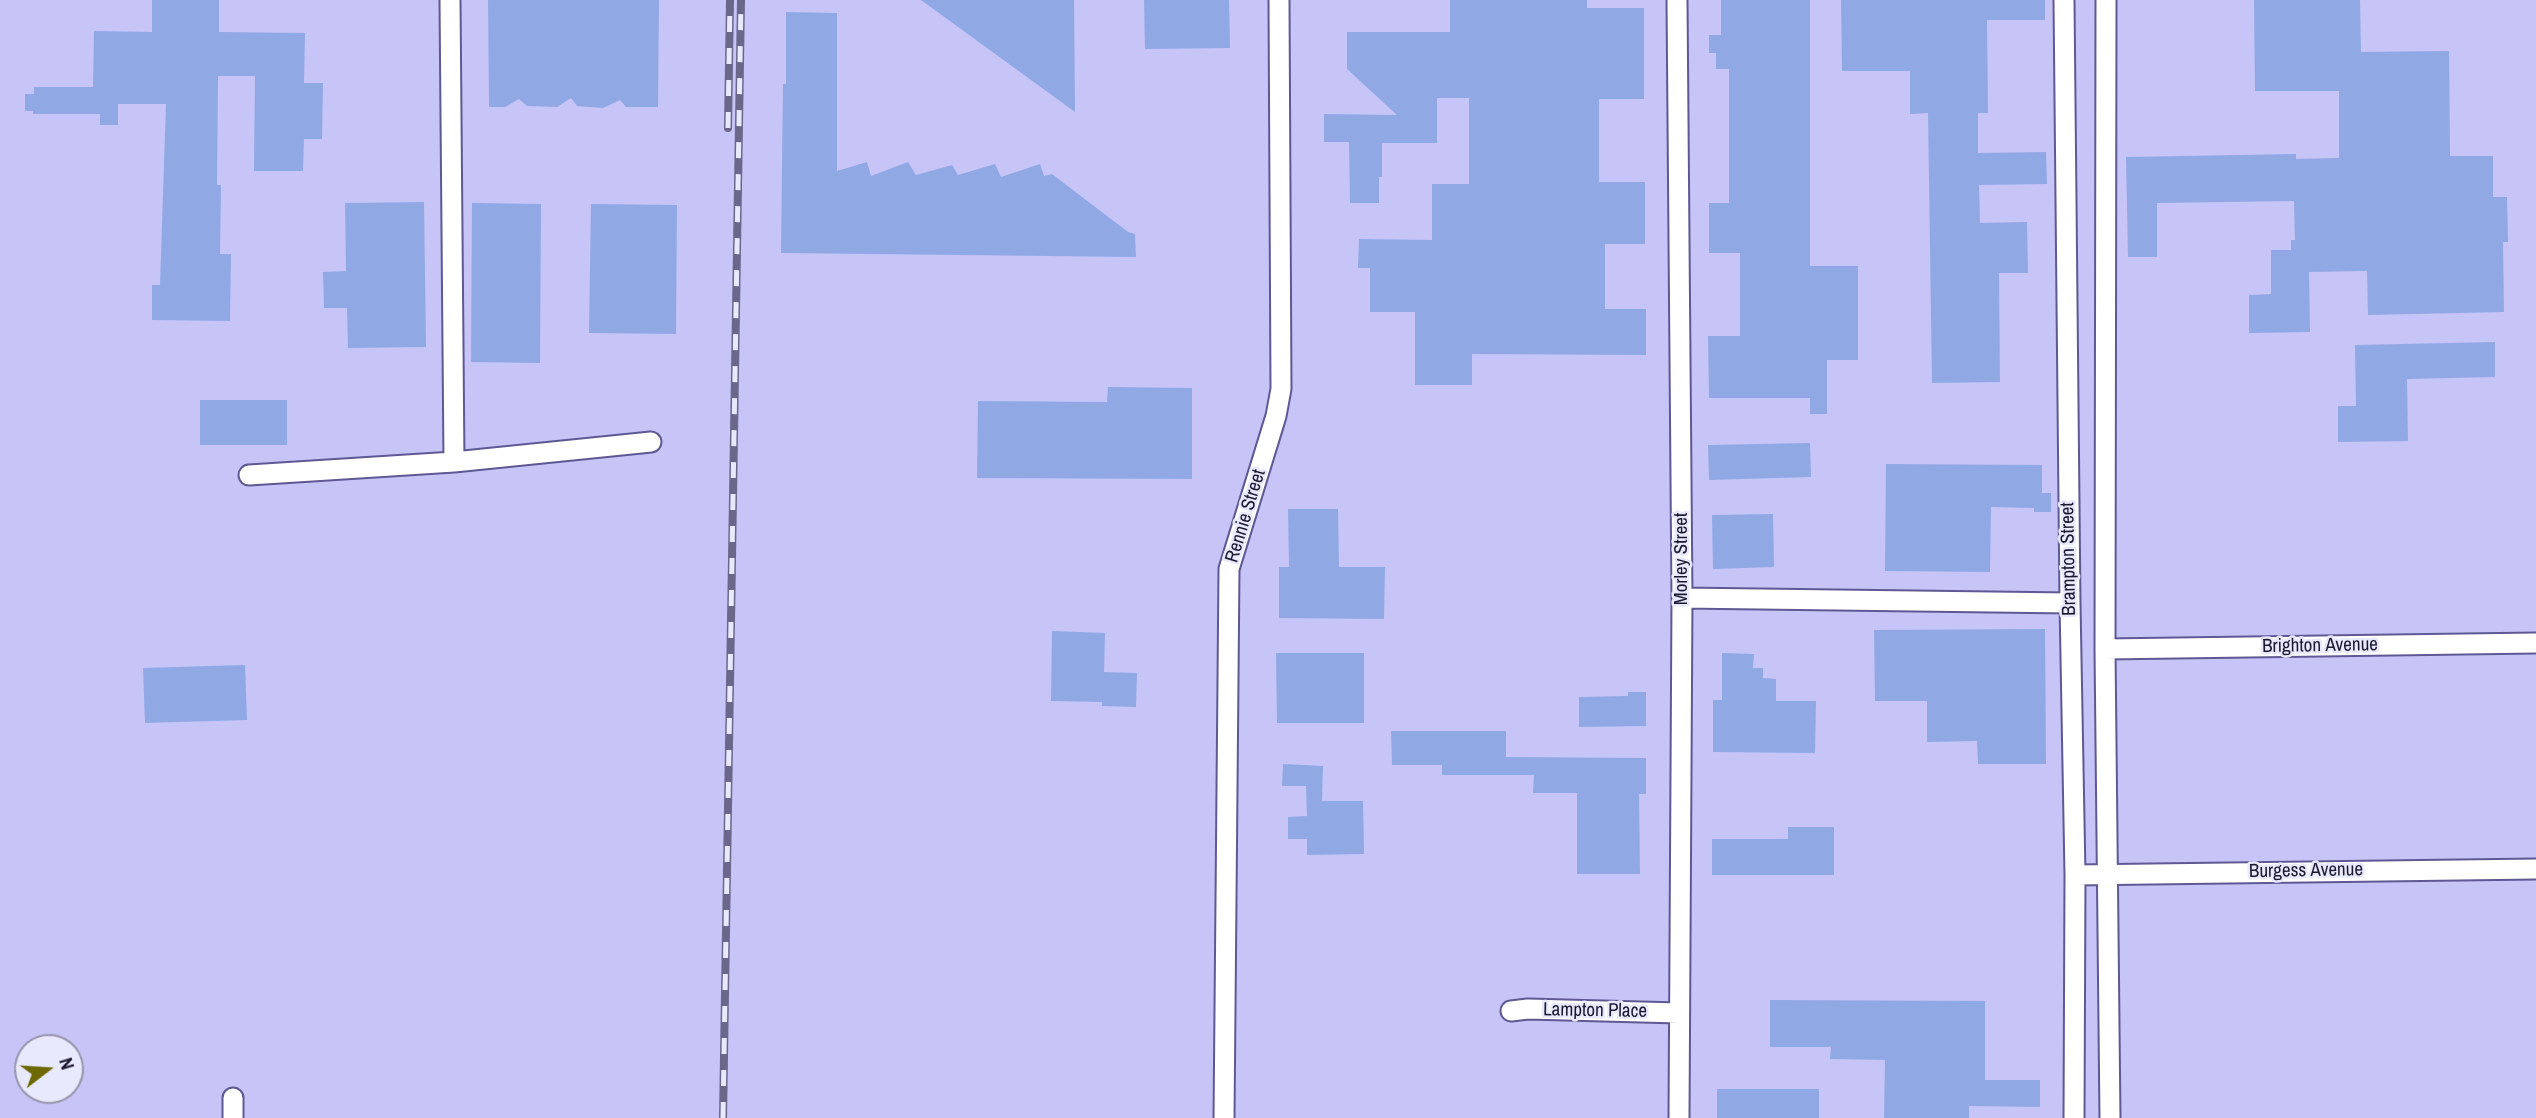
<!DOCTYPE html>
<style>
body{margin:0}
#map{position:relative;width:2536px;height:1118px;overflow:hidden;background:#c7c4f8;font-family:"Archivo Narrow",sans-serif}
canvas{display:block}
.north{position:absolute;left:14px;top:1034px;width:70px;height:70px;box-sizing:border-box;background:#e9e9fd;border:2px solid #9795ab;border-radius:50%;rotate:73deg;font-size:19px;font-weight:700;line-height:28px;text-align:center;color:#1b1830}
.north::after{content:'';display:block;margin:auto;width:24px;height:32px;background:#6d6801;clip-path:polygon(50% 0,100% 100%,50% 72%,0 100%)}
</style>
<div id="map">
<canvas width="2536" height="1118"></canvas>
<div class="north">N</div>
</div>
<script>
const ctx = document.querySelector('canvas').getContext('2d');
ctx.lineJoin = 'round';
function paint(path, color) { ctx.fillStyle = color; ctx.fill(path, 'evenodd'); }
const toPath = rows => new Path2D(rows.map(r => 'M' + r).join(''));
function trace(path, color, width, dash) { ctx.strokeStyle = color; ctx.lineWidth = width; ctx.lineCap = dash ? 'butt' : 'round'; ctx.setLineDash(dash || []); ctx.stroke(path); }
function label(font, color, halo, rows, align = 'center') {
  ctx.font = font + ' "Archivo Narrow",sans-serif'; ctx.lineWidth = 5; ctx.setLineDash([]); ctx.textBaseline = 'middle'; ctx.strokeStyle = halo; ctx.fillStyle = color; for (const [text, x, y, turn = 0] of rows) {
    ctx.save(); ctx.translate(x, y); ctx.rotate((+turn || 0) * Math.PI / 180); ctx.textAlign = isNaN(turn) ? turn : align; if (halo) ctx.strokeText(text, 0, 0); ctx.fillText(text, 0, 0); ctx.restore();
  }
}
const building = toPath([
 [152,0,219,0,219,32,305,33,304,83,323,83,322,139,304,139,303,171,254,171,255,76,218,76,217,185,221,185,220,254,231,254,230,321,152,320,152,285,160,285,166,104,118,104,118,125,100,125,100,114,33,114,33,111,25,111,25,94,34,94,34,87,93,87,94,31,152,32],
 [488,0,659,0,658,107,626,107,620,100,603,108,577,106,571,98,557,107,527,106,519,99,505,107,489,107],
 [921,0,1074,0,1075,112],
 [1144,0,1229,0,1230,48,1145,49],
 [1450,0,1587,0,1587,8,1644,8,1644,99,1599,99,1599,182,1645,182,1645,244,1605,244,1605,309,1646,309,1646,355,1472,354,1472,385,1415,385,1415,312,1370,312,1370,268,1358,268,1359,239,1432,240,1432,184,1469,184,1469,98,1437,98,1437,143,1382,143,1382,177,1379,177,1379,203,1350,203,1349,142,1324,142,1324,114,1397,115,1347,69,1347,32,1450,32],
 [1721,0,1810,0,1810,266,1858,266,1858,360,1827,360,1827,414,1810,414,1810,398,1709,398,1708,336,1740,336,1740,253,1709,253,1709,203,1729,203,1729,69,1716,69,1716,53,1709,53,1709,35,1721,35],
 [1841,0,2045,0,2045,20,1987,20,1988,113,1978,113,1978,153,2046,152,2047,184,1979,185,1980,223,2027,222,2028,273,1999,273,2000,382,1932,383,1928,113,1910,114,1910,71,1842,71],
 [2254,0,2360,0,2361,52,2449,51,2450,156,2493,156,2493,197,2507,197,2508,242,2503,242,2504,312,2368,315,2367,271,2309,272,2310,332,2249,333,2249,295,2271,294,2271,250,2291,250,2291,240,2295,240,2294,201,2157,203,2157,257,2128,257,2126,157,2296,154,2296,159,2339,158,2339,91,2255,91],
 [786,12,837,13,837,171,867,162,871,176,908,162,916,175,952,165,958,175,995,164,1001,177,1040,164,1044,176,1052,174,1128,232,1135,234,1136,257,781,253,783,84,786,84],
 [424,202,426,347,348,348,347,308,324,308,323,272,346,271,345,203],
 [472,203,541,204,540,363,471,362],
 [591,204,677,205,676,334,589,333],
 [2495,342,2495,377,2407,379,2408,441,2338,442,2338,406,2356,406,2355,345],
 [1108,387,1192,388,1192,479,977,478,978,401,1107,402],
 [200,400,287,400,287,445,200,445],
 [1810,443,1811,477,1709,480,1708,445],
 [1886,464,2042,465,2042,493,2051,493,2051,512,2034,512,2034,508,1991,507,1990,572,1885,571],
 [1288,509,1338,509,1339,567,1385,567,1384,619,1279,618,1279,567,1289,567],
 [1773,514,1774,567,1713,569,1712,515],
 [2045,629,2046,764,1978,764,1977,741,1927,742,1927,701,1875,701,1874,630],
 [1052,631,1105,633,1104,672,1137,673,1136,707,1102,706,1102,702,1051,701],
 [1276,653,1364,653,1364,723,1277,723],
 [1722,653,1754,654,1753,668,1763,668,1763,678,1776,679,1776,701,1816,701,1815,753,1713,752,1713,700,1722,700],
 [245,665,247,720,145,723,143,668],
 [1628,692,1646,692,1646,726,1579,727,1579,697,1628,696],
 [1391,731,1506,731,1506,757,1646,758,1646,794,1639,794,1640,874,1577,874,1577,793,1533,793,1534,775,1442,775,1442,765,1392,765],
 [1283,764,1323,766,1322,801,1363,801,1364,854,1307,855,1307,839,1288,839,1288,817,1307,816,1306,786,1282,786],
 [1788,827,1834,827,1834,875,1712,875,1712,839,1788,839],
 [1770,1000,1985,1001,1985,1080,2040,1080,2040,1107,1969,1106,1969,1118,1884,1118,1885,1060,1830,1059,1831,1047,1770,1047],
 [1717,1089,1819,1089,1819,1118,1717,1118]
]);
const minor = toPath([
 [450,0,454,462,651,442],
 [1677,0,1682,598,1679,1118],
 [2064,0,2070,603,2075,875,2074,1118],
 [2106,0,2105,649,2110,1118],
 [249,475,454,462],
 [1682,598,2070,603],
 [2105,649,2536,643],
 [2075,875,2536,869],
 [1511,1011,1528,1009,1679,1013],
 [233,1098,233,1118],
 [1224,1118,1229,569,1276,416,1281,389,1279,0]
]);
const rail = toPath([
 [728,128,730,0],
 [723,1118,741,0]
]);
const streetNames = [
 ["Rennie Street",1246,516,-73],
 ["Morley Street",1682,559,-90],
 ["Brampton Street",2069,559,-91],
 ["Brighton Avenue",2320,646,-1],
 ["Burgess Avenue",2306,871,-1],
 ["Lampton Place",1595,1011,1]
];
paint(building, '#90a9e5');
trace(minor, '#5e5993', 23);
trace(minor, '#fff', 19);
trace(rail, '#6a678b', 8);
trace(rail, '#e9e9fd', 5, [16]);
label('19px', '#1b1830', '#e9e9fd', streetNames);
</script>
